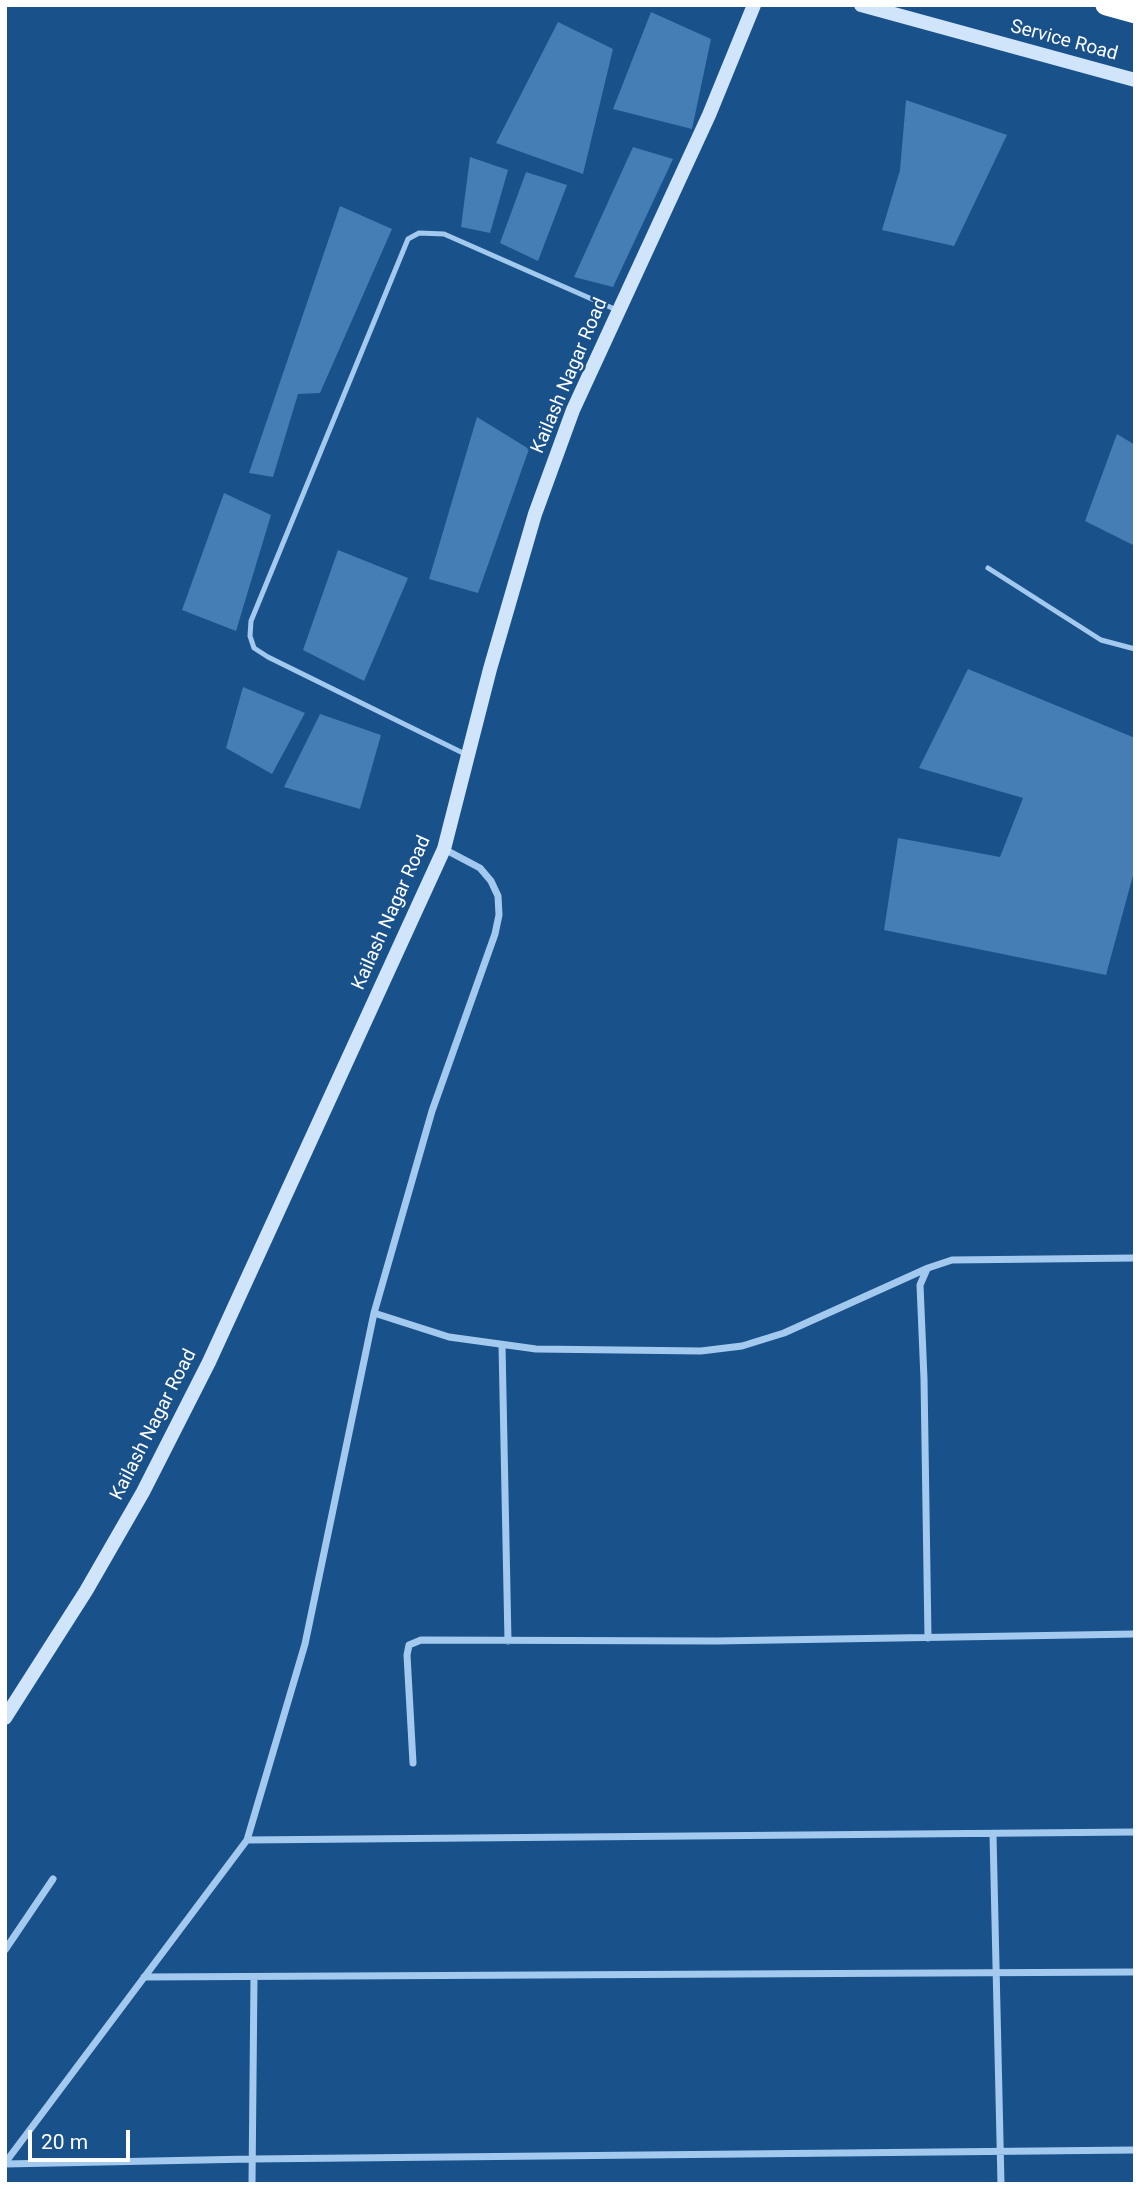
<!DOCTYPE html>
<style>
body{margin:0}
#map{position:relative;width:1140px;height:2189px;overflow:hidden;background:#19518b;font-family:Roboto,sans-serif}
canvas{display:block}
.frame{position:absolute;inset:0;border:7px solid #fff;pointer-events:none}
.scale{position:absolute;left:28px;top:2130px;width:102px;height:32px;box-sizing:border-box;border:4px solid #fff;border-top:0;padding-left:9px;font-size:21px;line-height:24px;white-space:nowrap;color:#fff;-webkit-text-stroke:5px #19518b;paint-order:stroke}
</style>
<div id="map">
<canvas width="1140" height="2189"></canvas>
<div class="frame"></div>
<div class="scale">20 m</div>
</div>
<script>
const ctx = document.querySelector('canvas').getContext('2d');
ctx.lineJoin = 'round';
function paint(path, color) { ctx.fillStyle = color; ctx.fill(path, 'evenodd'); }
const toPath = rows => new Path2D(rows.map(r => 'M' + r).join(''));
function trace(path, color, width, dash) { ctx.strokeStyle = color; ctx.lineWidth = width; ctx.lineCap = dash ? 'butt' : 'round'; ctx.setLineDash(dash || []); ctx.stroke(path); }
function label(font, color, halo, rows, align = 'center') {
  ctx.font = font + ' Roboto,sans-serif'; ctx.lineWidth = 5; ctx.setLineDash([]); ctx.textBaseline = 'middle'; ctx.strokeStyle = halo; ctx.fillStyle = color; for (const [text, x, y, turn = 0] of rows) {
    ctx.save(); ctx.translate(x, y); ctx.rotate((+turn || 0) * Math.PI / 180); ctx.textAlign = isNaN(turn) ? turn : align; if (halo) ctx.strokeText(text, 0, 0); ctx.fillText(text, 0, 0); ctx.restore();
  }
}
const building = toPath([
 [651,12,711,39,692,129,613,109],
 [558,22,613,49,583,174,496,143],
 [906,100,1007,135,954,246,882,230,900,170],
 [633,147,673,159,613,287,574,277],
 [470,157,508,170,490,233,461,227],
 [526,172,567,185,538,261,500,243],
 [340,206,392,229,320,393,298,394,273,477,249,473],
 [477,417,529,449,478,593,429,579],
 [1117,434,1135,445,1135,546,1085,521],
 [224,493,271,515,236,631,182,610],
 [338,550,408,578,364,681,303,650],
 [968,669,1135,738,1135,868,1106,975,884,930,898,838,1000,857,1023,798,919,768],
 [243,687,305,713,272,774,226,748],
 [320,714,381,735,360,809,284,787]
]);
const lane = toPath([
 [988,568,1101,640,1135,649],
 [467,755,268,657,254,648,250,636,251,621,408,239,419,233,444,234,619,311]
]);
const street = toPath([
 [927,1269,920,1285,924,1379,928,1638],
 [374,1313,449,1337,536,1349,701,1351,742,1346,784,1333,928,1268,952,1260,1135,1258],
 [502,1345,508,1641],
 [413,1763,407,1655,409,1645,421,1640,716,1641,1135,1634],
 [993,1834,1001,2184],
 [247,1840,1135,1832],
 [5,1950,53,1879],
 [144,1977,1135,1972],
 [5,2163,247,1840,305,1644,374,1313,432,1111,495,934,499,915,498,896,491,881,480,868,444,849],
 [5,2164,251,2159,1135,2150],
 [252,2184,254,1977]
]);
const secondary = toPath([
 [861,5,1135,80],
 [5,1718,86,1591,143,1492,209,1362,444,849,490,669,535,514,573,410,709,115,754,5]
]);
const highway = toPath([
 [1106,5,1135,13]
]);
const streetNames = [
 ["Service Road",1064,41,15],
 ["Kailash Nagar Road",570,376,-67],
 ["Kailash Nagar Road",392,913,-66],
 ["Kailash Nagar Road",154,1425,-63]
];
paint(building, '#457db5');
trace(lane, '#a3c9ee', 5);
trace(street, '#a3c9ee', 7);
trace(secondary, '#d0e4fa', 14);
trace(highway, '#fff', 21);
label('19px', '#fff', '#19518b', streetNames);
</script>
